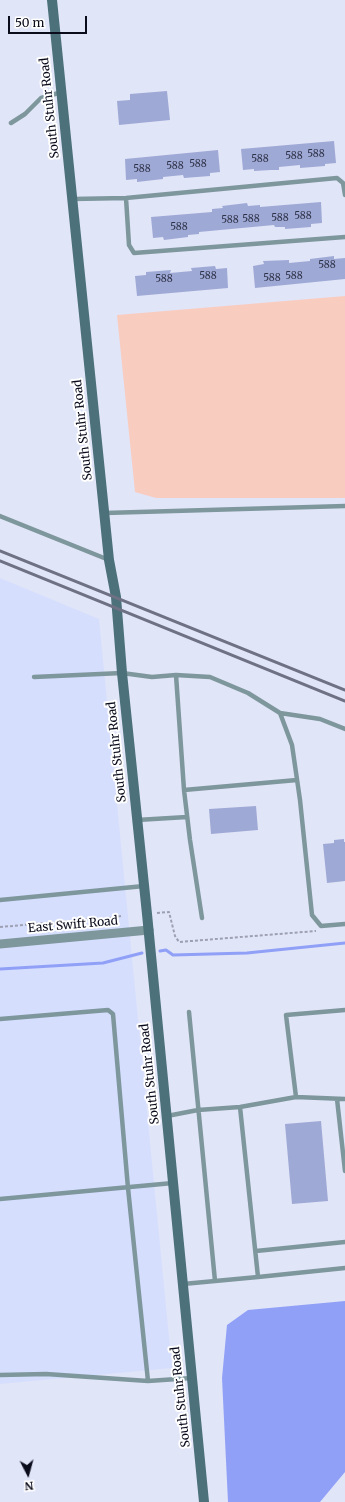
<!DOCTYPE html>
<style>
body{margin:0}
#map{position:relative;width:345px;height:1502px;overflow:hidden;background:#e1e5f8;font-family:Merriweather,serif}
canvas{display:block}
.north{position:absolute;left:8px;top:1454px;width:40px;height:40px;-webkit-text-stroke:3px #fff;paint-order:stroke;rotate:174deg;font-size:11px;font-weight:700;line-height:16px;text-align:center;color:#0a0c1c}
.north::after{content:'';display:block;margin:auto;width:14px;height:18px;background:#0a0c1c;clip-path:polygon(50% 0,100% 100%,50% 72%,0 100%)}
.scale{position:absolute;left:8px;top:16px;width:79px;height:18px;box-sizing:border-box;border:2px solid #0a0c1c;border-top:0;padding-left:5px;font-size:12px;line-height:14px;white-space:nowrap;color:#0a0c1c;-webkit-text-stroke:3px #fff;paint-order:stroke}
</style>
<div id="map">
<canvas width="345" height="1502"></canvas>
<div class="north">N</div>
<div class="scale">50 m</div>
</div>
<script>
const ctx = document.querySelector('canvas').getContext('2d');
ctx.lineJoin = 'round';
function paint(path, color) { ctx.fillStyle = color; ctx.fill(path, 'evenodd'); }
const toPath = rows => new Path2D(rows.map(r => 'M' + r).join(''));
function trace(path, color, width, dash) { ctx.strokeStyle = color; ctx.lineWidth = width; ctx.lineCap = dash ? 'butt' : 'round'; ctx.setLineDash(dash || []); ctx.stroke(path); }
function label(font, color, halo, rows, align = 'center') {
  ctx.font = font + ' Merriweather,serif'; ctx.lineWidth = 4; ctx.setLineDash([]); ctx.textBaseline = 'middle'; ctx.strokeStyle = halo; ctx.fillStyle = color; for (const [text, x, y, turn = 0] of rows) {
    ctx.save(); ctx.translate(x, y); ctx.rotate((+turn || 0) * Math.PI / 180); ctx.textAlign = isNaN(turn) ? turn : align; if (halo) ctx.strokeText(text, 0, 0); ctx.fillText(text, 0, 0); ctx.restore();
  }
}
const built = toPath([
 [0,578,99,619,172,1368,0,1384]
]);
const green = toPath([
 [345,296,345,498,156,498,135,492,117,315]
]);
const water = toPath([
 [345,1301,345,1472,320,1502,228,1502,222,1378,227,1325,248,1310]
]);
const stream = toPath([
 [160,951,166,950,173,955,247,953,345,943],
 [0,969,103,963,142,953]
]);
const building = toPath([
 [167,91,170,120,119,125,117,101,130,100,130,94],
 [334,141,336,163,325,164,325,166,300,168,300,165,279,167,279,170,271,170,254,171,254,169,243,170,241,149],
 [218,150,220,172,210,173,210,176,184,178,183,175,163,177,163,179,137,182,137,179,126,180,125,159],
 [321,202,322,223,311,224,311,227,285,229,285,227,275,227,274,225,199,232,199,234,188,235,188,237,164,240,163,237,153,238,151,217,212,212,212,209,223,208,222,206,247,203,248,206,260,205,260,207],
 [334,256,334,259,345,258,345,279,255,288,253,266,264,264,263,261,289,260,289,263,310,261,310,259],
 [215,266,216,269,227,268,228,288,137,296,135,276,146,275,146,272,171,270,170,273,192,271,191,268],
 [256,806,258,830,211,834,209,809],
 [344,839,344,842,345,842,345,881,327,883,323,844,334,843,334,840],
 [321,1121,328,1201,292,1204,285,1124]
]);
const path = toPath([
 [157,913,169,912,175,936,179,942,316,931],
 [0,927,93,919,99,922,105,919,121,916]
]);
const service = toPath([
 [11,123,25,114,41,98,62,92],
 [126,198,129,245,134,253,345,237],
 [73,199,126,198,337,178,343,183,345,195],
 [105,513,345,506],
 [0,516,109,560],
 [176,675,184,790,190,840,202,918],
 [34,677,122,673,152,677,176,675,210,677,248,693,280,713,292,745,300,800,312,915,321,926,345,924],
 [280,713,320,719,345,729],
 [184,790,297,780],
 [137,820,187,817],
 [0,900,144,886],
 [189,1012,215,1281],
 [0,1019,108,1010,113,1014,128,1188,148,1381],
 [296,1097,286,1015,345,1010],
 [337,1099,345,1171],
 [167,1116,198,1110,240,1107,296,1097,345,1099],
 [0,1199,173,1183],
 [256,1251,345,1242],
 [258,1277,345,1268],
 [183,1284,258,1277,240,1107],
 [0,1375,46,1374,148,1381,192,1378]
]);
const minor = toPath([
 [0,944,149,930]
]);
const secondary = toPath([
 [52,0,109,560,116,597,122,673,147,914,204,1502]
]);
const rail = toPath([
 [0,551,345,690],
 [0,561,345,701]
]);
const numberNames = [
 ["588",316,154],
 ["588",294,156],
 ["588",260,159],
 ["588",198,164],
 ["588",175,166],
 ["588",142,169],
 ["588",303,216],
 ["588",280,218],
 ["588",251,219],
 ["588",230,220],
 ["588",179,227],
 ["588",327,265],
 ["588",208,276],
 ["588",294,276],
 ["588",272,278],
 ["588",164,279]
];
const streetNames = [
 ["South Stuhr Road",50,108,-96],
 ["South Stuhr Road",83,430,-96],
 ["South Stuhr Road",117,752,-96],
 ["East Swift Road",73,925,-5],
 ["South Stuhr Road",150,1074,-96],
 ["South Stuhr Road",181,1397,-96]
];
paint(built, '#d6defe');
paint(green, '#f9ccc0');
paint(water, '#90a0f7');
trace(stream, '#90a0f7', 3);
paint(building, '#9fa9d5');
trace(path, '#9da0b2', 2, [3, 2]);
trace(service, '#7e979d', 4.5);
trace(minor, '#7e979d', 9);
trace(secondary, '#4c717a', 10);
trace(rail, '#6e7183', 3);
label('10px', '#2f334a', null, numberNames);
label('12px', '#0a0c1c', '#fff', streetNames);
</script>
